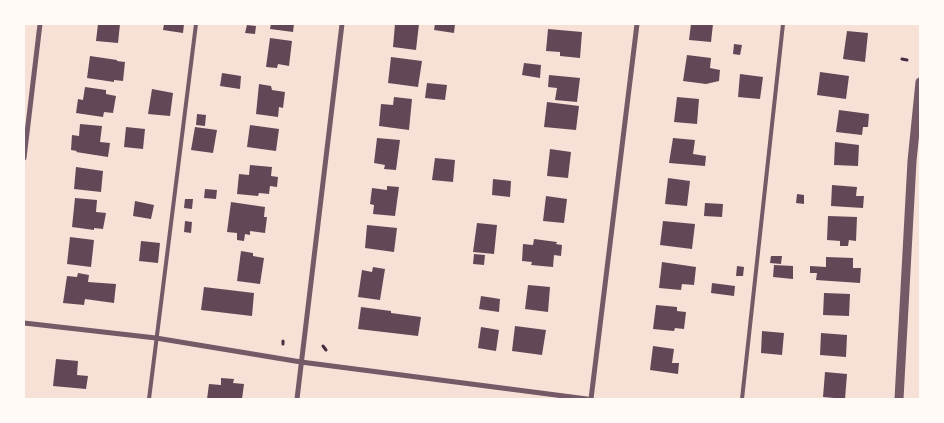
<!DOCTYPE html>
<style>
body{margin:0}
#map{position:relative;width:944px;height:423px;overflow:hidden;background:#f7e1d7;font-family:"Zilla Slab",serif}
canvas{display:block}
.frame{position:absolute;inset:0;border:25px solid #fffaf5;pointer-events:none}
</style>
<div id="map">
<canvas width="944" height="423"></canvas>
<div class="frame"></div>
</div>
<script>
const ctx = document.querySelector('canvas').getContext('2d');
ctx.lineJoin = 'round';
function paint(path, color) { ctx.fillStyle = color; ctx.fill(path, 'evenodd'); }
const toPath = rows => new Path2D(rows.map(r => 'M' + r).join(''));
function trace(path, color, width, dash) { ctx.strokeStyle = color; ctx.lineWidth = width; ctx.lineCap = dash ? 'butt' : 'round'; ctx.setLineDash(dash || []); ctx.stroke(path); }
const building = toPath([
 [98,24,120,24,118,43,96,41],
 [164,24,184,24,183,33,163,30],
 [271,24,294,24,293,32,270,29],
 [395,24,419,24,416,50,393,47],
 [435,24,455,24,454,33,434,30],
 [691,24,713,24,711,42,689,40],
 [247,25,256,26,255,34,245,33],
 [548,29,582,32,580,58,560,56,560,52,546,51],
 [847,31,868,33,865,62,843,59],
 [270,38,292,41,289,66,278,64,277,68,266,67],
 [734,44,742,45,740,55,733,54],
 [687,55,711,58,710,68,720,70,719,81,706,84,683,81],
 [90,56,117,60,117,61,125,62,123,81,114,80,114,82,87,78],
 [391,57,422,61,418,87,388,83],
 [524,63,541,65,540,78,522,75],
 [820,72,849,76,846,99,817,95],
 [222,73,241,76,240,89,220,86],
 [740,74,763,77,760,99,738,97],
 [549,75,580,78,577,102,555,100,557,88,548,87],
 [427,83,447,85,445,100,425,98],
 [259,84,271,86,272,90,285,92,283,108,279,107,278,117,256,114],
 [85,87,106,90,106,94,116,96,113,113,104,112,103,117,76,113,78,99,83,100],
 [152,89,173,93,170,116,148,114],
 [394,97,412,99,409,130,379,126,381,104,393,105],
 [677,97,699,99,697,124,674,122],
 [547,102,579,106,576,130,544,127],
 [839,110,869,114,868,127,863,127,862,135,836,132],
 [197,114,206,115,205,126,196,125],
 [80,124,102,126,100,142,110,143,108,157,76,152,77,151,71,150,72,135,79,136],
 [250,125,279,129,276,151,247,147],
 [126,127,145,129,143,149,124,147],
 [195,127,217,130,213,153,191,150],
 [377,138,400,140,396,170,384,169,385,165,374,163],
 [673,138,695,140,693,154,706,156,705,166,669,163],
 [835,142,859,145,858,166,834,165],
 [550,149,571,152,568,178,547,176],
 [435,158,455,160,453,182,432,180],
 [250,165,272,167,271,176,278,177,277,187,270,186,269,194,259,193,258,196,237,194,239,174,249,175],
 [76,167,103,171,101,192,74,189],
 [668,178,690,181,687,206,665,204],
 [493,179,511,181,510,197,492,195],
 [832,185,857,187,856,196,864,196,863,208,831,206],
 [387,186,399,187,395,216,373,214,374,205,370,204,372,188,387,190],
 [205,189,217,190,216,199,204,198],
 [797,194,804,195,804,204,796,203],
 [546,196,567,199,564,223,543,221],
 [75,198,97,200,96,212,106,213,103,229,94,228,94,230,72,227],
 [185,199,193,199,192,209,184,208],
 [135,201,154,205,151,219,133,216],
 [231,202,265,207,264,217,267,217,265,233,250,231,250,235,245,234,244,241,237,240,237,233,227,232],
 [705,203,723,204,722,217,704,216],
 [828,216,857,217,856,241,849,240,848,246,840,246,840,241,827,240],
 [185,221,192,222,191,233,184,232],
 [663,221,695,224,692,249,660,245],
 [477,223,497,225,494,254,473,252],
 [367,225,397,228,394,252,365,248],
 [70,237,94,240,91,267,67,264],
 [534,239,557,242,556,244,562,245,561,256,554,255,553,267,531,265,532,262,522,261,523,244,533,245],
 [141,241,160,243,158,263,139,261],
 [241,251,253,253,253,256,264,258,260,284,237,281],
 [474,254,485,255,484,265,473,264],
 [771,256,782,256,781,264,770,263],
 [826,257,853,258,853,268,861,268,860,283,816,280,817,273,810,273,810,266,826,267],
 [662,262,696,267,694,285,682,284,681,290,659,288],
 [774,265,793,266,793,279,773,277],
 [737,266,744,267,743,276,736,276],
 [373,267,385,269,380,300,358,297,362,270,372,272],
 [78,273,89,275,88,282,116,284,114,303,85,299,84,305,63,303,67,276,77,277],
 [712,283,735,286,734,296,711,293],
 [528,285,550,287,548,312,525,309],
 [204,287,254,293,252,316,201,310],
 [824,293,850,294,849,316,823,315],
 [481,296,500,299,499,312,479,309],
 [656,305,677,307,677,311,686,312,684,329,675,328,674,331,653,329],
 [361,307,391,311,391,313,421,317,418,336,358,329],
 [515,326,546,330,542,355,512,351],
 [481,327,499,330,496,351,478,348],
 [762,331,784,333,782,355,761,353],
 [821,333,847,335,846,357,820,355],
 [653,346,674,349,672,363,679,363,678,374,650,370],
 [56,359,78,361,77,375,88,376,86,389,53,386],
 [825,372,847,374,845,399,823,397],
 [221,378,234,379,233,383,244,384,242,399,207,399,209,384,221,385]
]);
const path = toPath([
 [902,59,907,60],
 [283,341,283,344],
 [323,346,326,350]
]);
const service = toPath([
 [149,399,196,24],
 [742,399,783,24]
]);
const minor = toPath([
 [24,158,40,24],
 [24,323,156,338,301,362,587,399],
 [297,399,342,24],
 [591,399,637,24]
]);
const tertiary = toPath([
 [899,399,912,161,920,82]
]);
paint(building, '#644757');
trace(path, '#4a2c40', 3);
trace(service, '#755966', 4);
trace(minor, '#755966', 5);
trace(tertiary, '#755966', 9);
</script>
